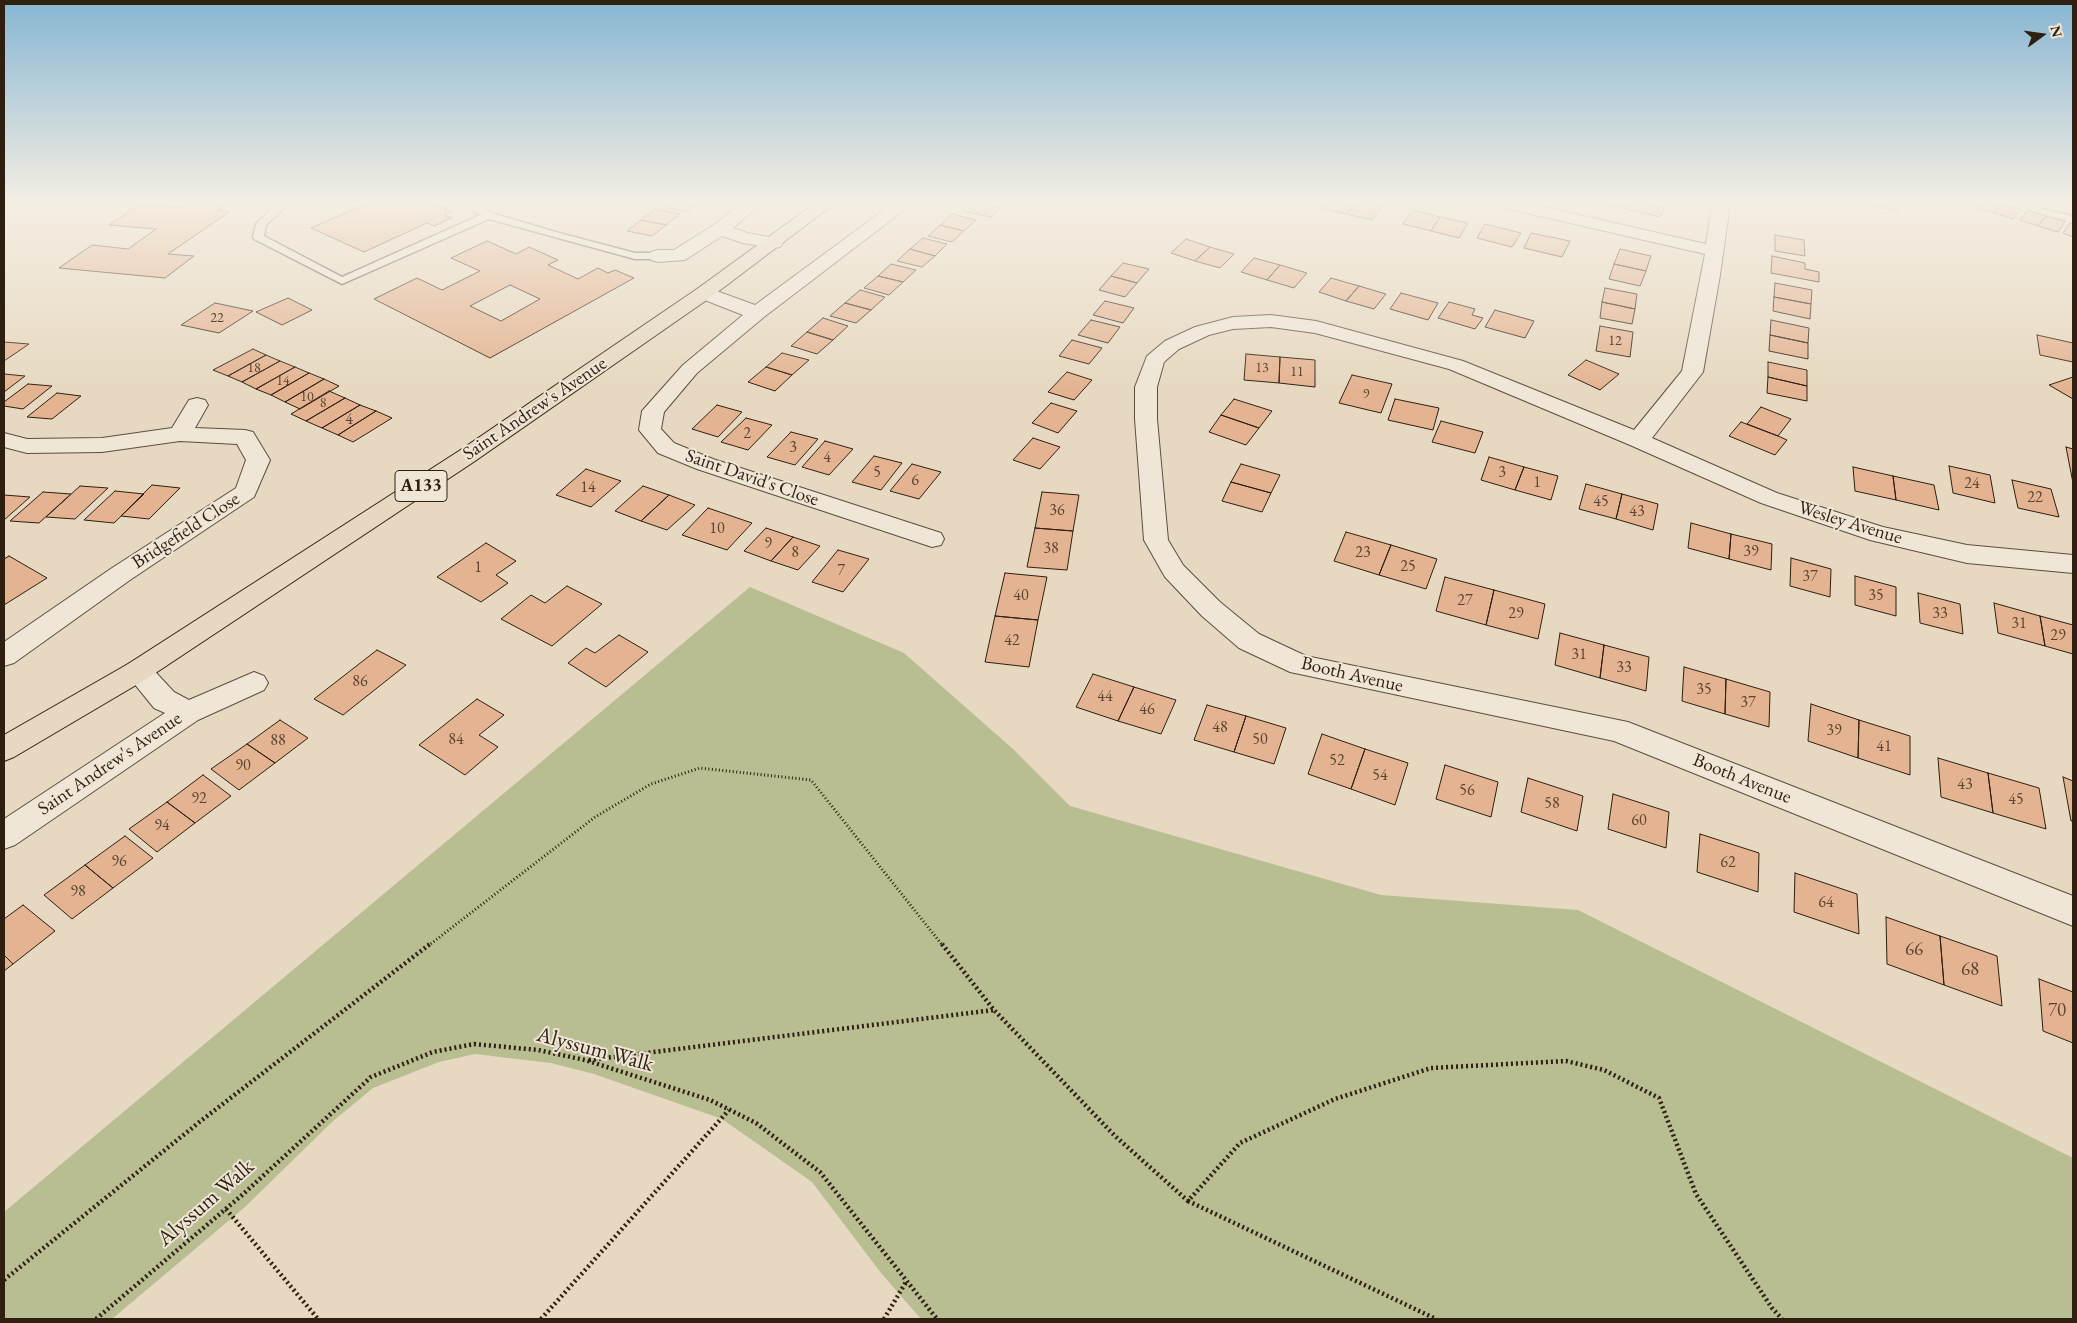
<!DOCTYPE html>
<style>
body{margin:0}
#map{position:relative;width:2077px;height:1323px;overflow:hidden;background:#e7d9c1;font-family:"EB Garamond",serif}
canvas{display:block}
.frame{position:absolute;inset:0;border:5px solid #2e1f10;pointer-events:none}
.north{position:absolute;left:2017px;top:10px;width:50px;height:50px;-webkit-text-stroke:4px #efe6d7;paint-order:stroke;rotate:76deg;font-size:14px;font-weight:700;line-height:20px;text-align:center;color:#2e1f10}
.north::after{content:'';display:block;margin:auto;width:18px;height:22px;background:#2e1f10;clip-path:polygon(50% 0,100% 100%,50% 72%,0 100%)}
</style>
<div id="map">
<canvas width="2077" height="1323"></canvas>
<div class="frame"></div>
<div class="north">N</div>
</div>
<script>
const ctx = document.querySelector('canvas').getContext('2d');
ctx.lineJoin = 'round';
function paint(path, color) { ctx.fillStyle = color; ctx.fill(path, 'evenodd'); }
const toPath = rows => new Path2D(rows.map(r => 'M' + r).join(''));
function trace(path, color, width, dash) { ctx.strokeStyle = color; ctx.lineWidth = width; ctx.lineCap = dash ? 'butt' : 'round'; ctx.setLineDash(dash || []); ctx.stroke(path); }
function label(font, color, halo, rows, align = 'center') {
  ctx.font = font + ' "EB Garamond",serif'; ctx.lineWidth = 4; ctx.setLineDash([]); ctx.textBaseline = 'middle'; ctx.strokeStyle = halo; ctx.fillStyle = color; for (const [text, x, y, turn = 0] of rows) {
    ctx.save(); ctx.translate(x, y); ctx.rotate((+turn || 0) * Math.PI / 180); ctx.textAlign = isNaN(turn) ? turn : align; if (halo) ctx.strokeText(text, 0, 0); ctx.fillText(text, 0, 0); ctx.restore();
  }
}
const green = toPath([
 [750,587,904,653,1013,749,1070,806,1381,895,1578,910,2073,1158,2073,1319,921,1319,881,1273,812,1182,722,1119,594,1074,551,1063,475,1054,439,1062,373,1088,332,1122,245,1207,112,1319,4,1319,4,1212]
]);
const building = toPath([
 [140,204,180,207,184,204,228,204,218,211,229,212,168,254,194,256,165,278,59,268,92,245,128,249,156,229,109,225,140,204],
 [366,204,434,204,452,211,444,215,452,218,434,226,427,223,364,252,311,228,366,204],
 [667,204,697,204,686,212,662,207,667,204],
 [969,204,987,204,1001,207,991,217,962,211,969,204],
 [1325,204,1355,204,1346,214,1321,208,1325,204],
 [1355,204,1374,204,1383,206,1372,220,1346,214,1355,204],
 [1604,204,1628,204,1625,209,1604,204],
 [1628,204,1650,204,1665,207,1660,217,1625,209,1628,204],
 [1869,204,1900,204,1896,211,1869,204],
 [1980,204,2002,204,1994,213,1976,208,1980,204],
 [2002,204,2003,204,2021,209,2013,219,1994,213,2002,204],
 [655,209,680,214,666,225,641,220,655,209],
 [1413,210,1440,217,1431,231,1403,224,1413,210],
 [2028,210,2046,216,2038,226,2020,220,2028,210],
 [952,214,976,220,964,231,940,225,952,214],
 [2046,216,2065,221,2058,232,2038,226,2046,216],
 [1440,217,1468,223,1459,238,1431,231,1440,217],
 [641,220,666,225,652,236,627,231,641,220],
 [2070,223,2073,224,2073,237,2063,233,2070,223],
 [1485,224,1521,233,1512,247,1477,238,1485,224],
 [940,225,964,231,952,242,928,236,940,225],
 [1531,233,1570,241,1562,257,1524,248,1531,233],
 [1775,235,1804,240,1805,256,1775,251,1775,235],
 [923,238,947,244,935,256,910,249,923,238],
 [1186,239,1210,247,1195,261,1171,253,1186,239],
 [487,241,516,254,529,247,558,260,548,265,578,279,598,268,608,273,615,270,634,278,490,358,374,299,417,278,442,290,480,271,451,258,487,241],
 [510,285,540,299,501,321,470,306,510,285],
 [1210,247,1234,254,1220,268,1195,261,1210,247],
 [910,249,935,256,922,267,897,261,910,249],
 [1620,249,1651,256,1646,271,1614,264,1620,249],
 [1772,256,1805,263,1805,269,1819,272,1819,282,1771,273,1772,256],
 [1254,258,1280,265,1267,280,1241,272,1254,258],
 [1123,263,1149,269,1137,283,1111,276,1123,263],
 [891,264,916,270,903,282,878,276,891,264],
 [1614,264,1646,271,1640,286,1609,279,1614,264],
 [1280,265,1307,273,1294,288,1267,280,1280,265],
 [878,276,903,282,889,295,864,288,878,276],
 [1111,276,1137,283,1125,297,1099,290,1111,276],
 [1331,278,1359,286,1346,301,1319,292,1331,278],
 [1775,283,1812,290,1811,304,1774,297,1775,283],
 [1359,286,1386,294,1374,309,1346,301,1359,286],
 [1605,288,1637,294,1635,309,1602,302,1605,288],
 [860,290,885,297,871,310,845,303,860,290],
 [1401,293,1438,303,1428,320,1390,309,1401,293],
 [1774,297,1811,304,1810,319,1773,311,1774,297],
 [288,298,312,310,282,325,256,312,288,298],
 [1105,301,1134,308,1123,323,1093,315,1105,301],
 [1449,302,1475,309,1472,315,1483,318,1475,329,1438,318,1449,302],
 [1602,302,1635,309,1632,324,1600,318,1602,302],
 [215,303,253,311,219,333,181,325,215,303],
 [845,303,871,310,856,323,830,316,845,303],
 [1495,310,1534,321,1525,338,1485,327,1495,310],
 [823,318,848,326,833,340,807,332,823,318],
 [1091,320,1120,327,1108,343,1078,335,1091,320],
 [1771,320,1809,328,1808,343,1770,335,1771,320],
 [1600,326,1633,332,1630,357,1596,351,1600,326],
 [807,332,833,340,817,354,791,346,807,332],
 [1770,335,1808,343,1808,359,1769,351,1770,335],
 [2037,335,2073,343,2073,362,2040,355,2037,335],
 [1072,340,1102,348,1089,364,1059,356,1072,340],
 [4,342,29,344,4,361,4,342],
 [253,349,266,355,228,376,213,370,253,349],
 [782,353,809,360,792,375,766,367,782,353],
 [1246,354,1280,357,1279,383,1244,380,1246,354],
 [266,355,280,361,242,382,228,376,266,355],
 [1280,357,1315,360,1315,387,1279,383,1280,357],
 [1586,360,1619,374,1600,390,1568,375,1586,360],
 [280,361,295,367,256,389,242,382,280,361],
 [1768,362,1807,370,1807,386,1768,377,1768,362],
 [295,367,309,373,271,395,256,389,295,367],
 [766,367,792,375,775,391,748,382,766,367],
 [1067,372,1092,380,1074,400,1048,392,1067,372],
 [309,373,324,379,285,402,271,395,309,373],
 [4,374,25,376,4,392,4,374],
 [1352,375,1392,384,1381,413,1339,403,1352,375],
 [1768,377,1807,386,1807,401,1767,393,1768,377],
 [2073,377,2073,399,2049,385,2073,377],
 [324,379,339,386,300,409,285,402,324,379],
 [28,384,52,386,23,409,4,406,4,402,28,384],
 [329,391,345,398,306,421,291,414,329,391],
 [57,393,81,396,52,419,27,417,57,393],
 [345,398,360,405,322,428,306,421,345,398],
 [1234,399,1272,411,1259,428,1221,415,1234,399],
 [1395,399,1439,408,1433,430,1388,420,1395,399],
 [1051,403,1077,411,1058,433,1032,423,1051,403],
 [360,405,376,411,338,435,322,428,360,405],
 [717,405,742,412,718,437,692,429,717,405],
 [1761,407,1791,419,1778,436,1747,424,1761,407],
 [376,411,392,418,353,442,338,435,376,411],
 [1221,415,1259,428,1246,445,1209,432,1221,415],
 [746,418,772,425,748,450,721,442,746,418],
 [1441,421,1483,432,1475,453,1432,442,1441,421],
 [1741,422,1778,436,1787,440,1775,455,1729,436,1741,422],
 [791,432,818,439,795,465,767,457,791,432],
 [1033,438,1060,447,1040,469,1013,460,1033,438],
 [825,441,853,449,829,475,802,467,825,441],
 [2066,447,2073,449,2073,483,2066,447],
 [874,456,902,463,881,490,852,482,874,456],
 [1489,457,1524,467,1515,490,1481,480,1489,457],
 [912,464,941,472,919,499,890,491,912,464],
 [1241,464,1280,475,1271,493,1231,482,1241,464],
 [1949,466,1990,475,1995,503,1953,493,1949,466],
 [1524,467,1558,476,1551,500,1515,490,1524,467],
 [1853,467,1893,476,1896,500,1855,491,1853,467],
 [586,469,621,481,591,507,556,495,586,469],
 [1893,476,1934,485,1939,510,1896,500,1893,476],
 [2012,480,2051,489,2059,517,2018,508,2012,480],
 [1231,482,1271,493,1262,512,1222,501,1231,482],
 [1586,484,1622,494,1616,519,1579,509,1586,484],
 [152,485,180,488,149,519,121,516,152,485],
 [80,486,108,488,75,519,46,517,80,486],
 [643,486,669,495,641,521,615,511,643,486],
 [115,491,144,494,114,523,84,520,115,491],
 [43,492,71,494,39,523,10,521,43,492],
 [1042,492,1079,495,1073,531,1035,528,1042,492],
 [1622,494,1658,504,1653,530,1616,519,1622,494],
 [4,495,30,497,4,520,4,495],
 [669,495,695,505,667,530,641,521,669,495],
 [708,508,752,523,727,550,682,535,708,508],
 [1691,523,1731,534,1729,559,1688,548,1691,523],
 [766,528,793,537,771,561,744,551,766,528],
 [1035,528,1073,531,1067,570,1027,567,1035,528],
 [1346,532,1391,545,1379,575,1334,561,1346,532],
 [1731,534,1772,544,1771,570,1729,559,1731,534],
 [793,537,820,546,798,570,771,561,793,537],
 [486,543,516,561,496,575,508,583,481,602,437,577,486,543],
 [1391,545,1437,559,1426,589,1379,575,1391,545],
 [838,550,869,559,843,592,812,582,838,550],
 [9,556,47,578,4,605,4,559,9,556],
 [1791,558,1831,569,1830,597,1790,586,1791,558],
 [1005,573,1047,577,1038,620,995,616,1005,573],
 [1855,576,1896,587,1896,616,1855,605,1855,576],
 [1445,577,1494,590,1486,625,1436,611,1445,577],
 [567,586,602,604,552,646,501,619,531,595,545,603,567,586],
 [1494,590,1545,604,1538,639,1486,625,1494,590],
 [1918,593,1960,604,1963,634,1920,623,1918,593],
 [1994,603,2040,616,2045,646,1998,633,1994,603],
 [995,616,1038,620,1029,667,985,662,995,616],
 [2040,616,2073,625,2073,654,2045,646,2040,616],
 [1560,633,1604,645,1600,678,1555,665,1560,633],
 [619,635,648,652,606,687,568,663,586,648,595,653,619,635],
 [1604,645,1649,657,1646,691,1600,678,1604,645],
 [377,650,406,665,343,715,314,699,377,650],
 [1684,667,1726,679,1725,714,1682,701,1684,667],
 [1093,674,1134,687,1118,721,1076,707,1093,674],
 [1726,679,1770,692,1769,727,1725,714,1726,679],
 [1134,687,1176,700,1161,734,1118,721,1134,687],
 [477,699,504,715,479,735,498,747,465,775,419,745,477,699],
 [1811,704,1859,720,1858,758,1808,741,1811,704],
 [1207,705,1246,716,1234,752,1194,740,1207,705],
 [1246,716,1286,728,1274,764,1234,752,1246,716],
 [280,720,308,738,275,763,247,744,280,720],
 [1859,720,1910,736,1910,775,1858,758,1859,720],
 [1322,734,1365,749,1351,789,1308,774,1322,734],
 [247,744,275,763,239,790,211,769,247,744],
 [1365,749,1408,763,1395,805,1351,789,1365,749],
 [1938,758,1988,773,1993,813,1941,797,1938,758],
 [1445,765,1498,782,1491,817,1436,799,1445,765],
 [1988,773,2039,788,2046,829,1993,813,1988,773],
 [203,775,231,796,195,823,167,802,203,775],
 [2063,777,2073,781,2073,821,2071,821,2063,777],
 [1528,778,1583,796,1577,831,1521,812,1528,778],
 [1613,794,1669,812,1666,848,1608,829,1613,794],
 [167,802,195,823,157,852,129,829,167,802],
 [1700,834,1759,853,1758,892,1697,872,1700,834],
 [125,836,153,858,113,888,85,865,125,836],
 [85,865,113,888,72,919,44,895,85,865],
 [1795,873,1857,894,1859,934,1794,912,1795,873],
 [23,905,55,931,13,964,4,955,4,919,23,905],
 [1886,917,1940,936,1944,985,1887,964,1886,917],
 [1940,936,1997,956,2002,1006,1944,985,1940,936],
 [4,955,13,964,4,971,4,955],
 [2039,979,2073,992,2073,1043,2043,1031,2039,979]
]);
const pathFar1 = toPath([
 [428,946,595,817,651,784,700,768,811,780,943,946]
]);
const path = toPath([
 [942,944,994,1010,1115,1136,1188,1201,1240,1143,1335,1099,1431,1068,1566,1061,1604,1070,1659,1098,1696,1194,1772,1308,1782,1319],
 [589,1060,994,1010],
 [1188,1201,1436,1319],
 [226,1209,318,1319],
 [4,1280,202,1120,430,944],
 [96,1319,241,1196,371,1077,433,1052,474,1044,538,1050,585,1060,710,1100,756,1123,820,1172,937,1319],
 [541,1319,729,1110],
 [884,1319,906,1282]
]);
const service = toPath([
 [277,204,288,204,266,225,264,236,342,277,480,215,466,204,478,204,492,213,559,233,635,253,658,253,663,256,658,259,635,259,489,219,342,284,254,239,253,237,256,224,277,204]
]);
const minor = toPath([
 [741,204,761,204,733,228,747,233,780,239,783,243,780,247,774,248,743,243,722,236,685,260,658,262,651,260,649,256,651,252,658,250,674,250,714,225,741,204],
 [892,204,912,204,764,317,697,373,664,412,661,429,674,443,713,459,941,533,944,539,941,545,932,547,697,469,658,453,639,430,642,411,683,365,743,315,697,297,694,293,697,289,711,289,755,305,892,204],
 [1500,204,1531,204,1706,244,1712,204,1730,204,1720,275,1703,372,1652,438,1777,493,1883,527,1967,545,2073,555,2073,573,1967,563,1870,540,1761,503,1630,445,1449,369,1315,333,1271,327,1233,329,1209,335,1179,349,1164,362,1157,387,1157,419,1168,540,1183,565,1220,602,1259,634,1306,656,1628,722,2073,896,2073,926,1614,741,1290,672,1239,648,1202,616,1165,577,1144,540,1135,419,1135,387,1147,356,1165,341,1195,327,1233,317,1271,315,1316,321,1463,361,1634,430,1682,371,1705,254,1509,209,1503,208,1500,204],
 [197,398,205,400,208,405,195,428,245,430,253,432,256,437,270,460,254,497,130,580,14,663,4,666,4,642,112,568,236,488,246,460,237,444,180,441,102,452,27,453,4,447,4,433,27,439,102,438,172,428,189,400,197,398],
 [138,661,148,664,174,692,189,700,254,672,264,676,268,683,264,690,198,720,15,845,4,849,4,819,165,713,154,708,124,671,128,664,138,661]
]);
const primary = toPath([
 [814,204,834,204,711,297,475,461,148,678,14,757,4,761,4,735,128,664,459,451,697,289,814,204],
 [2041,204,2073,205,2073,215,2044,208,2041,204]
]);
const farNumbernames = [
 ["22",217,318],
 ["12",1615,341],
 ["18",254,368],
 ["13",1262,368],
 ["11",1297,372],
 ["14",283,381],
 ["9",1366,394],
 ["10",307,397],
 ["8",323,403]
];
const numberNames = [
 ["4",349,420],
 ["2",747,434],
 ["3",793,448],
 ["4",827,458],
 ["5",877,473],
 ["3",1502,473],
 ["6",915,481],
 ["1",1537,483],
 ["24",1972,484],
 ["14",588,488],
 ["22",2035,498],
 ["45",1601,502],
 ["36",1057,511],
 ["43",1637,512],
 ["10",717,529],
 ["9",768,544],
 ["38",1051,549],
 ["39",1751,552],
 ["8",795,553],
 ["23",1363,553],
 ["25",1408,567],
 ["1",478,568],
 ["7",841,571],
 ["37",1810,577],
 ["40",1021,596],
 ["35",1876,596],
 ["27",1465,601],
 ["29",1516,614],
 ["33",1940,614],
 ["31",2019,624],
 ["29",2058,636],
 ["42",1012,641],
 ["31",1579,655],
 ["33",1624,668],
 ["86",360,682],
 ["35",1704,690],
 ["44",1105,697],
 ["37",1748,703],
 ["46",1147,710],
 ["48",1220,728],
 ["39",1834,731],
 ["84",456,740],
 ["50",1260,740],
 ["88",278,741],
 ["41",1884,747],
 ["52",1337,761],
 ["90",243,766],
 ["54",1380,776],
 ["43",1965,785],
 ["56",1467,791],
 ["92",199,799],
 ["45",2016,800],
 ["58",1552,804],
 ["60",1639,821],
 ["94",162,826],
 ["96",119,862],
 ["62",1728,863],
 ["98",78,892],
 ["64",1826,903]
];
const shields = [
 [421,486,52]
];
const shieldNames = [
 ["A133",421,486]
];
const streetNames = [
 ["Saint Andrew's Avenue",535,409,-34],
 ["Saint David's Close",752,478,19],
 ["Wesley Avenue",1850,523,17],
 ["Bridgefield Close",186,531,-33],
 ["Booth Avenue",1352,675,13],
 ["Saint Andrew's Avenue",110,764,-34],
 ["Booth Avenue",1742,779,22]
];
const nearNumbernames = [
 ["66",1914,950],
 ["68",1970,970],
 ["70",2057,1011]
];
const nearStreetnames = [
 ["Alyssum Walk",595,1050,15],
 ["Alyssum Walk",206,1203,-41]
];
paint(green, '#b8be91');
paint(building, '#e4b492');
trace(building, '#2e1f10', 1);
trace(service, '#5c4e3c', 3);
trace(minor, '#5c4e3c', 2);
trace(primary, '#2e1f10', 2);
trace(pathFar1, '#2e1f10', 3, [1, 2.5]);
trace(path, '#2e1f10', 4.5, [2, 3]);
paint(service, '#efe6d7');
paint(minor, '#efe6d7');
paint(primary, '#e7d9c1');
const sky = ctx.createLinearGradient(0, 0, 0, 389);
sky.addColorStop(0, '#87b6d3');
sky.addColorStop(0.52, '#f4eee3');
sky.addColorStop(1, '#f4eee300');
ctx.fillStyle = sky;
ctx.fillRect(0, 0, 2077, 389);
label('14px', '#5c4430', null, farNumbernames);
label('16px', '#5c4430', null, numberNames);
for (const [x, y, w] of shields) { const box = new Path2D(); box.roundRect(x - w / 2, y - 15.5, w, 31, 4); ctx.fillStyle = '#efe6d7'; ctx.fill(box); trace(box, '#2e1f10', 1); }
label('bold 18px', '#2e1f10', null, shieldNames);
label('19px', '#2e1f10', '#efe6d7', streetNames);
label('19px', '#5c4430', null, nearNumbernames);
label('22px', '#2e1f10', '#efe6d7', nearStreetnames);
</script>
